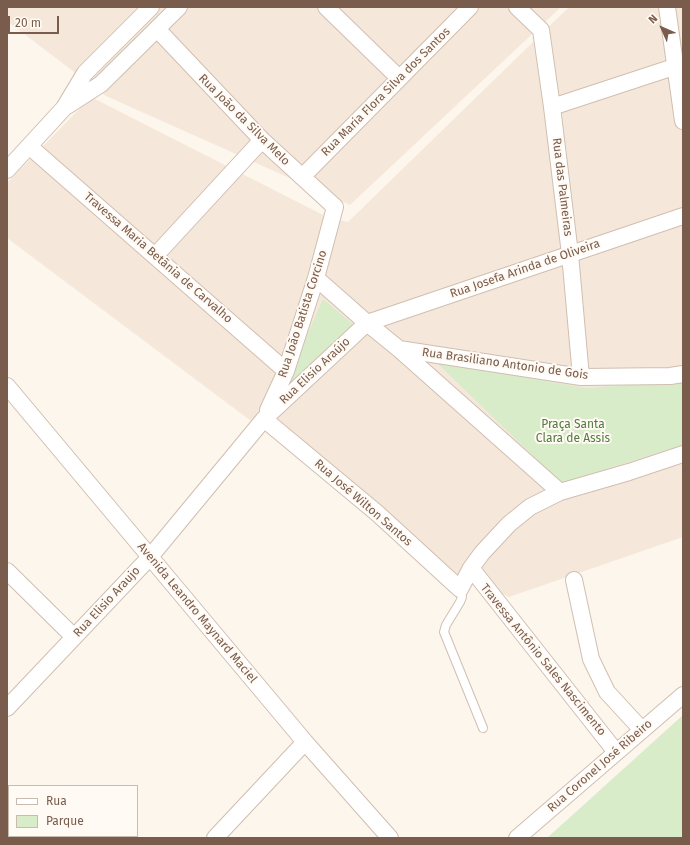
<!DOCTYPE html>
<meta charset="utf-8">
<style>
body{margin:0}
#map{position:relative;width:690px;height:845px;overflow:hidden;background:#fdf6ec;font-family:"Fira Sans",sans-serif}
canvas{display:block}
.frame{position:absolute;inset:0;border:8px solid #7a5c4d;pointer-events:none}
.legend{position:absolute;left:8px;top:785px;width:130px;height:52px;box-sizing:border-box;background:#fffaf3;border:1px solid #cabbb1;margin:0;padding:5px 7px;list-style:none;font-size:12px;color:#7a5c4d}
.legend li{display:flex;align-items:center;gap:8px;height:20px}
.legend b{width:20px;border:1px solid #cabbb1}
.north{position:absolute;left:642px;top:8px;width:40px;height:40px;-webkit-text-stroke:3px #fffaf3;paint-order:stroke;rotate:315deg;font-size:11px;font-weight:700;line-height:16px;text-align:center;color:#7a5c4d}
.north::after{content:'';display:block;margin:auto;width:14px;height:18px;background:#7a5c4d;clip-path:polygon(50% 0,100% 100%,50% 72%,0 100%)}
.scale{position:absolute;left:8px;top:16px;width:51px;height:18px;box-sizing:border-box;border:2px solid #7a5c4d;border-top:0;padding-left:5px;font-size:12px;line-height:14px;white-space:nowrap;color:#7a5c4d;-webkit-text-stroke:3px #fffaf3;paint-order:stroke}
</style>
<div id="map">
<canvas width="690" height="845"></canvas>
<div class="frame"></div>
<ul class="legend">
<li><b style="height:5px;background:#fff"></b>Rua</li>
<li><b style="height:11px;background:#d8ecc9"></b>Parque</li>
</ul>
<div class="north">N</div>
<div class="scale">20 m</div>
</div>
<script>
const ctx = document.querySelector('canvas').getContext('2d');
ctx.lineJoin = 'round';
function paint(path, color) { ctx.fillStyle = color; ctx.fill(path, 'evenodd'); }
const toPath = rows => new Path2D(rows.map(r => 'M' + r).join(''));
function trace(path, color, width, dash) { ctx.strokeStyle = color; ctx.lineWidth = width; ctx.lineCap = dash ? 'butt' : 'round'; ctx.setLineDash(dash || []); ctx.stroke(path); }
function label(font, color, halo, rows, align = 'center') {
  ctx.font = font + ' "Fira Sans",sans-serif'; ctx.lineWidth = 4; ctx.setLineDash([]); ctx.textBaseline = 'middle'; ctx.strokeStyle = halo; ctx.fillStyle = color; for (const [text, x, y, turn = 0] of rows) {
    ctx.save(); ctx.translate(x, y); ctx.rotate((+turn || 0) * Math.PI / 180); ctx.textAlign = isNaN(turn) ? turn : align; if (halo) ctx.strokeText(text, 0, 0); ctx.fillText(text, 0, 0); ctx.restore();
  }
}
const residential = toPath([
 [7,7,561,7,350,205,106,96,7,21],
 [569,7,683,7,683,537,509,597,451,571,7,238,7,183,91,97,329,218,348,222]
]);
const green = toPath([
 [323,299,355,326,280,397],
 [436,362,586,388,683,381,683,445,561,483],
 [683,715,683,838,547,838]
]);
const lane = toPath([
 [460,589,462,597,460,602,446,625,444,632,483,728]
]);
const street = toPath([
 [326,7,399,78],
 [517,7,541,30,552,107,570,254,581,377],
 [667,7,683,121],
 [157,29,262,140,335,207,316,278,286,371,268,410],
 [67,106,101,84,179,7],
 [552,107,683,64],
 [29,146,286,371],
 [7,170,64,108,85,73,151,7],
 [302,177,470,7],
 [155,256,262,140],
 [316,278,367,323,399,349,560,492],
 [399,349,581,377,670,376,683,374],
 [7,386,305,742,390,838],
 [264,419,377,513,460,589,471,568,482,553,509,524,530,507,560,492,629,472,683,454],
 [471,568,616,752],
 [7,571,74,637],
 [574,580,591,659,607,692,642,730],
 [7,708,150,557,264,419,367,323,683,216],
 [11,836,13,838],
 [63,838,65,836],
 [215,838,305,742],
 [517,838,683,695]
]);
const streetNames = [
 ["Rua Maria Flora Silva dos Santos",386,92,-45],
 ["Rua João da Silva Melo",244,120,45],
 ["Rua das Palmeiras",562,187,83],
 ["Travessa Maria Betãnia de Carvalho",158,258,41],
 ["Rua Josefa Arinda de Oliveira",525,269,-19],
 ["Rua João Batista Corcino",303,314,-72],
 ["Rua Brasiliano Antonio de Gois",505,364,8],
 ["Rua Elisio Araújo",315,371,-43],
 ["Rua José Wilton Santos",363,503,41],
 ["Rua Elisio Araujo",107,602,-47],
 ["Avenida Leandro Maynard Maciel",197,613,50],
 ["Travessa Antônio Sales Nascimento",543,660,51],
 ["Rua Coronel José Ribeiro",600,766,-41]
];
const parkNames = [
 ["Praça Santa",573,425],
 ["Clara de Assis",573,439]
];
paint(residential, '#f5e8da');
paint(green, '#d8ecc9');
trace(lane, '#d1beb0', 10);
trace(street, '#d1beb0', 18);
trace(lane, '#fff', 8);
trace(street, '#fff', 16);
label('12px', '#7a5c4d', '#fffaf3', streetNames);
label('12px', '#537a41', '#fffaf3', parkNames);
</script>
